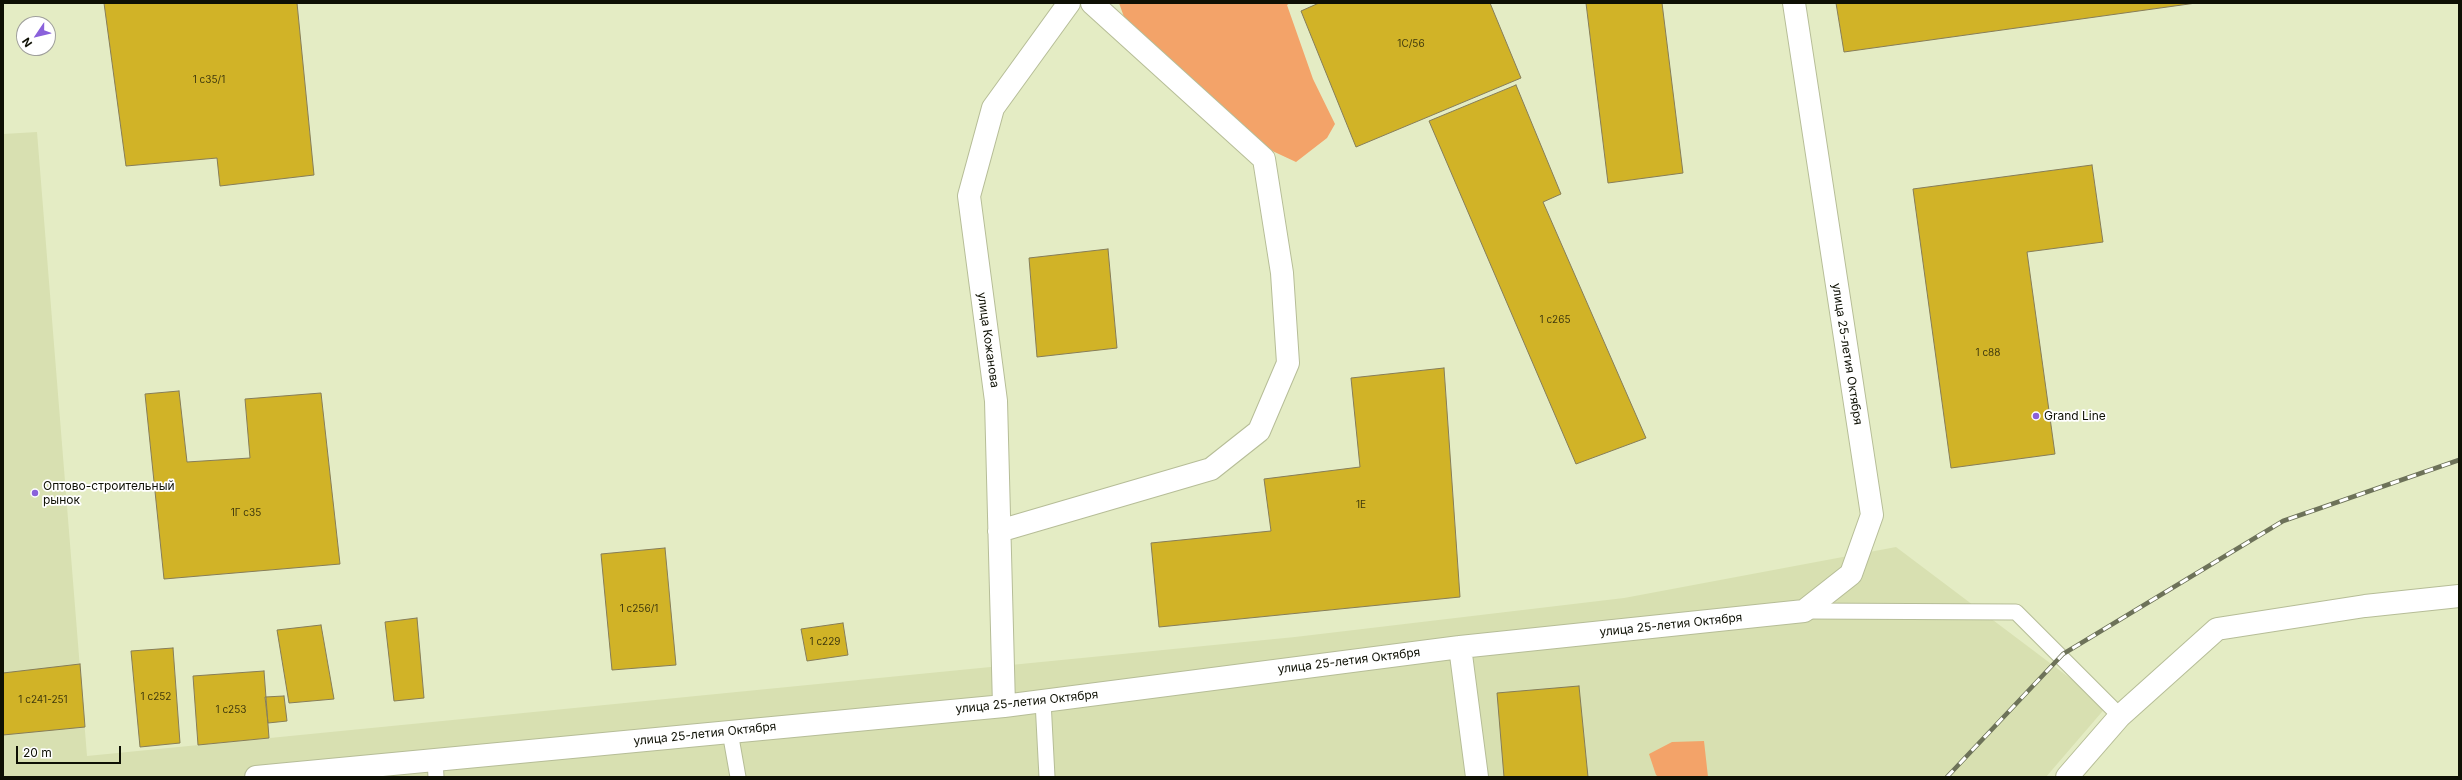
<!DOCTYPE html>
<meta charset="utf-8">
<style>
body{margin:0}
#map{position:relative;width:2462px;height:780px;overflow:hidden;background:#e4ecc4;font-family:Inter,sans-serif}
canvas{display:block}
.frame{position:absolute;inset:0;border:4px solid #0e1004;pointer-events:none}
.north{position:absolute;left:16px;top:16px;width:40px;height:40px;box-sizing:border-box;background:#fff;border:1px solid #9f9f9b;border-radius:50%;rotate:235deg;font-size:11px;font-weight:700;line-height:16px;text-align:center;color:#0e1004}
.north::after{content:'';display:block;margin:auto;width:14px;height:18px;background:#8a61db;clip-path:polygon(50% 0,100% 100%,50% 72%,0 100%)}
.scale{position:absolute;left:16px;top:746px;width:105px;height:18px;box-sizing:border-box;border:2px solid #0e1004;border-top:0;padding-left:5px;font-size:12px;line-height:14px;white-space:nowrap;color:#0e1004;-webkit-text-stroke:3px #fff;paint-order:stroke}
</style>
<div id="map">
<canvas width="2462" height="780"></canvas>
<div class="frame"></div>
<div class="north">N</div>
<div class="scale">20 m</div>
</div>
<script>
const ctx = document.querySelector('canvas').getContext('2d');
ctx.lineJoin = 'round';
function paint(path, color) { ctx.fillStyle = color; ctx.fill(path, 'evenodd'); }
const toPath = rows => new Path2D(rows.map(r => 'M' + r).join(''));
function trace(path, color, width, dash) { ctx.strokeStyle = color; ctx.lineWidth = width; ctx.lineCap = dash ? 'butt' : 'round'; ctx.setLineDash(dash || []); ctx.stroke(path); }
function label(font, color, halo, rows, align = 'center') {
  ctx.font = font + ' Inter,sans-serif'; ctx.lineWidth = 3.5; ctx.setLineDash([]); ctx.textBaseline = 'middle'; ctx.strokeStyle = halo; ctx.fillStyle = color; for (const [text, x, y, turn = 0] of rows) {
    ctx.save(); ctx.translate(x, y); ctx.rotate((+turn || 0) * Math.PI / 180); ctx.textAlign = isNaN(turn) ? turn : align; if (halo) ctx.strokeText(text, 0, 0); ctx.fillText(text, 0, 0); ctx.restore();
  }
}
const built = toPath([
 [37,132,87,756,1295,637,1624,598,1896,547,2107,706,2046,777,3,777,3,134]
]);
const green = toPath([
 [1119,3,1290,3,1287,5,1313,79,1335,124,1327,138,1296,162,1266,148,1129,31],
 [1704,741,1708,777,1659,777,1656,775,1649,754,1672,742]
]);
const building = toPath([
 [104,3,297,3,314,175,220,186,217,158,126,166,104,3],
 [1319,3,1490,3,1521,78,1356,147,1301,11,1319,3],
 [1586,3,1662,3,1683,173,1608,183,1586,3],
 [1836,3,2196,3,1844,52,1836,3],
 [1516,85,1561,194,1543,202,1646,438,1576,464,1429,121,1516,85],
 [2092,165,2103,242,2027,252,2055,454,1951,468,1913,189,2092,165],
 [1108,249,1117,348,1037,357,1029,258,1108,249],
 [1444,368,1460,597,1159,627,1151,543,1271,531,1264,479,1360,467,1351,378,1444,368],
 [179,391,187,462,250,458,245,399,321,393,340,564,164,579,145,394,179,391],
 [665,548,676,665,612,670,601,554,665,548],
 [417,618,424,698,394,701,385,622,417,618],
 [843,623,848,655,807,661,801,629,843,623],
 [321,625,334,699,289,703,277,630,321,625],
 [173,648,180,743,140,747,131,651,173,648],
 [80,664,85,727,3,735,3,673,80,664],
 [264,671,269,738,198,745,193,676,264,671],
 [1579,686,1588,777,1504,777,1497,693,1579,686],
 [284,696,287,721,268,723,265,697,284,696]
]);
const service = toPath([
 [1804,611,2016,612,2120,716],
 [1043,701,1047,777],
 [730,732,738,777],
 [435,760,436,777]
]);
const minor = toPath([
 [999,531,1211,469,1259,431,1288,363,1282,273,1264,159,1092,3],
 [1460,647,1477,777],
 [1004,706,996,401,969,196,993,108,1069,3],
 [256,777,1004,706,1460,647,1804,611,1851,574,1872,515,1794,3],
 [2067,777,2120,716,2217,629,2365,606,2459,596]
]);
const rail = toPath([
 [1947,777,2063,654,2283,521,2459,460]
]);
const markers = [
 [2036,416,4,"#8a61db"],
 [35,493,4,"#8a61db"]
];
const numberNames = [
 ["1С/56",1411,44],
 ["1 с35/1",209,80],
 ["1 с265",1555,320],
 ["1 с88",1988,353],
 ["1Е",1361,505],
 ["1Г с35",246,513],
 ["1 с256/1",639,609],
 ["1 с229",825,642],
 ["1 с252",156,697],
 ["1 с241-251",43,700],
 ["1 с253",231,710]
];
const streetNames = [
 ["улица Кожанова",988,340,82],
 ["улица 25-летия Октября",1847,354,81],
 ["улица 25-летия Октября",1671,625,-6],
 ["улица 25-летия Октября",1349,661,-7],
 ["улица 25-летия Октября",1027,702,-6],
 ["улица 25-летия Октября",705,734,-6]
];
const poiNames = [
 ["Grand Line",2044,416],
 ["Оптово-строительный",43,486],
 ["рынок",43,500]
];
paint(built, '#d8e0b1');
paint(green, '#f3a369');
paint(building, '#d1b327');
trace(building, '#867d58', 1);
trace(service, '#b6bd97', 17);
trace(minor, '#b6bd97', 24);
trace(service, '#fff', 15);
trace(minor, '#fff', 22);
trace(rail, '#6d7259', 4.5);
trace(rail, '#fff', 3, [9]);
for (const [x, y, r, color] of markers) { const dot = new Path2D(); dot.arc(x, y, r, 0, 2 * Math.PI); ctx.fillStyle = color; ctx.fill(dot); trace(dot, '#fff', 1.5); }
label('10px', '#3f390d', null, numberNames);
label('12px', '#0e1004', '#fff', streetNames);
label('12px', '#0e1004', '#fff', poiNames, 'left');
</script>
